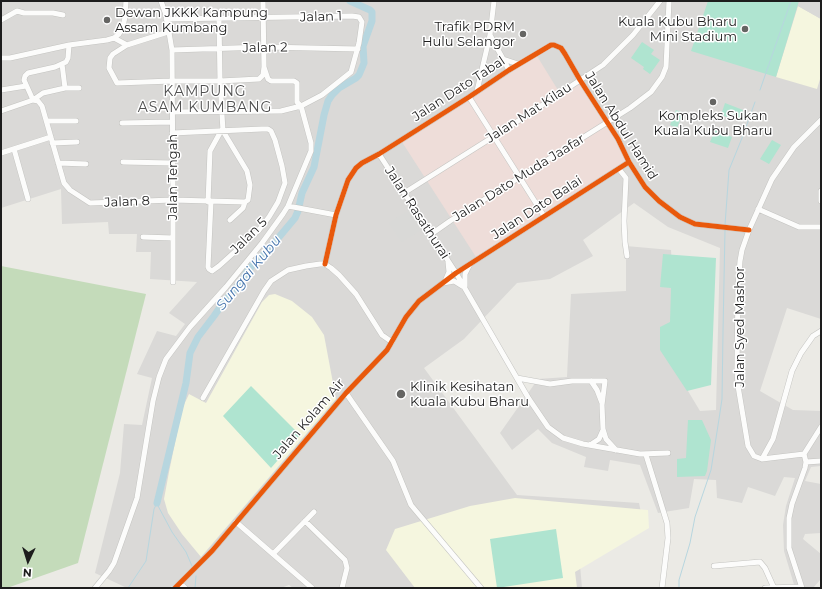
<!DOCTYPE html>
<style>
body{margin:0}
#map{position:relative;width:822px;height:589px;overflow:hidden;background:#ebeae5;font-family:Montserrat,sans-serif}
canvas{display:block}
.frame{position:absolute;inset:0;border:2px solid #1d1d1d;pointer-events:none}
.north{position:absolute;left:8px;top:541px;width:40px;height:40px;-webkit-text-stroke:3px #fff;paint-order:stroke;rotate:184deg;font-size:11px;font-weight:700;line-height:16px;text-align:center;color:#1d1d1d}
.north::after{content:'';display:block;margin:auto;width:14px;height:18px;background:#1d1d1d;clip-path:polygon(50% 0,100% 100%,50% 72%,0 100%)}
</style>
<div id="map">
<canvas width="822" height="589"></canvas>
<div class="frame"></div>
<div class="north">N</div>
</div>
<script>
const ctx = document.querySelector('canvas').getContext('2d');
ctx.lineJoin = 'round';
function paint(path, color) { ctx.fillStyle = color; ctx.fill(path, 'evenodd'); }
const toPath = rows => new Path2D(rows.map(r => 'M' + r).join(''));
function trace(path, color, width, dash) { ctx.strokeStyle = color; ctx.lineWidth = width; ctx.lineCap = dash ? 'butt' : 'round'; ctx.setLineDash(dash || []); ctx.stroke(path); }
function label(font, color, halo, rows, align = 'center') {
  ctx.font = font + ' Montserrat,sans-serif'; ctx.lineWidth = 3; ctx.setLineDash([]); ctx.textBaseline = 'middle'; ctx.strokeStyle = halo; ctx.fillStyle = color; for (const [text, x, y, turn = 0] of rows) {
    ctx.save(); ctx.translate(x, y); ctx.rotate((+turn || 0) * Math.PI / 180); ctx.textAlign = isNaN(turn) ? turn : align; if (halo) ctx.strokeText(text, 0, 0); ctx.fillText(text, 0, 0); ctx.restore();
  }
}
const residential = toPath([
 [1,1,821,1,821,319,787,308,760,391,793,410,821,411,821,466,811,467,805,481,821,484,821,533,805,534,803,539,821,554,821,579,813,588,795,588,784,551,783,525,786,506,795,478,784,477,775,496,748,487,742,503,717,498,716,480,694,479,689,508,658,513,640,465,610,460,608,471,584,467,586,457,552,443,538,429,512,450,500,433,538,379,567,377,571,294,626,291,626,246,671,250,674,308,667,356,700,411,716,410,720,248,668,227,634,203,583,240,593,256,550,279,517,283,464,339,424,368,517,495,639,503,644,527,580,565,582,588,293,588,289,585,281,588,174,588,172,586,170,588,127,588,95,573,120,473,124,424,142,425,152,378,137,374,157,331,176,336,185,324,169,313,197,282,150,279,151,252,136,252,137,234,109,234,108,222,62,224,61,189,1,208]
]);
const commercial = toPath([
 [537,56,561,95,579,83,607,126,622,150,626,161,476,257,402,142]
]);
const education = toPath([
 [798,6,821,19,821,76,817,89,776,77],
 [275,294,292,301,312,317,324,335,336,399,201,557,182,534,168,513,164,499,169,472,182,409,189,394,206,403,262,302,269,295],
 [515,498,648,510,649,528,575,572,577,588,415,588,386,550,395,529,470,506]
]);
const religious = toPath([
 [799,1,821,1,821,19,798,6],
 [409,210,422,229,402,242,389,223]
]);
const forest = toPath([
 [1,266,146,294,78,563,7,588,1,588]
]);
const pitch = toPath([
 [708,1,799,1,776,77,691,51],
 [642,42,654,50,651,54,660,60,650,74,643,69,644,67,631,58],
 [725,103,743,110,739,121,721,115],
 [676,110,683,113,677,128,670,125],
 [715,130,732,137,728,148,710,142],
 [772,140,781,145,769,164,760,159],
 [663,254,716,258,711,385,687,391,660,350,660,327,670,322,671,288,660,287],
 [251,386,300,435,271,468,223,416],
 [688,420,702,420,711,440,707,471,705,476,677,477,677,459,686,458],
 [556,529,563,578,497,588,490,539]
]);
const stream = toPath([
 [760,90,791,1],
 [725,225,729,170,742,138,755,102],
 [157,504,172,532,186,552,192,566],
 [128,588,146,561,154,509,157,503],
 [195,588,196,576],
 [679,588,679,580,690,543,695,517,711,470,719,419,722,399,723,332,725,230]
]);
const river = toPath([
 [157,503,186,383,190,353,198,337,214,316,223,303,242,281,248,270,269,249,295,218,298,211,302,193,314,167,324,115,328,101,332,95,339,88,356,78,359,75,364,63,363,46,372,21,372,12,370,10,350,1]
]);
const minor = toPath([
 [161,1,166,15,172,50,173,200,173,282],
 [166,19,352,16,359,17,362,22,359,43,351,72,322,95,301,106,281,111,172,112],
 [219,19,220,81,223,131,247,171,250,185,248,200,245,202,243,208,230,220],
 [1,20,17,11,24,13,53,13,63,15],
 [168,32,127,45,113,54,110,58,109,68,117,83,172,81,220,81,259,79,263,75,264,67,263,1],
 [490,35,509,70],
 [114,38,127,45],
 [69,45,68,58,66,62,55,67,28,73,25,76,24,80,33,100,38,101,42,106,64,183,70,190,90,203,173,200,245,202],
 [172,50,264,47,358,49],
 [1,58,10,58,69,45,107,40,114,38,119,34,123,27,125,17,126,1],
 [503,59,518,64],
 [62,64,65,88],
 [1,90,26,86],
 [477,91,490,35,494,1],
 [469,97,544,216],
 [1,111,33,100,43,93,65,88,79,88],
 [47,121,76,121],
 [122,123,172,122],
 [172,133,262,129,268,129,271,131,275,140,282,166,285,183,278,202,269,217,259,230,219,266,212,271,209,269,208,267,211,202],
 [52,143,77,142],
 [14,149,28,199],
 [1,153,51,137],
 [379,154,456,273,529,399,548,427,563,438,583,444,640,454,668,453],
 [123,162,172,163],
 [58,163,86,164],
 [619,169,626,178,624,221,625,242,627,256],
 [821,191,821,201],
 [404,193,515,123,603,65,633,35,660,1],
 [208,202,210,151,221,131],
 [288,206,336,215],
 [758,209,799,227,821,227],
 [430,235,450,221,630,108,651,92,662,77,666,67,669,1],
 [143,237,173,238],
 [325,264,336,215,348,180,356,168,362,163,379,154,469,97,509,70,551,45,554,45,561,48,565,54,580,80,618,139,629,162,645,187,659,201,680,217,695,224,749,230],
 [446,279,449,272,448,262],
 [443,283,454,281,462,286],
 [465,286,465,274,470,264],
 [517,378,550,384,572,381,605,381,602,405,603,429,606,439,616,450],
 [591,381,597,390,602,403],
 [346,393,393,461,411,505,481,588],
 [203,398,264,291,271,281,288,270,306,266,320,264,325,264,331,268,339,275,356,294,382,335,392,342],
 [590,445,599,439,603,430],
 [804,454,762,459,754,456,748,446,738,386,737,370,738,286,740,261,742,250,749,230,772,179,794,147,821,120],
 [804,454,821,427],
 [646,455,667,523,668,538,662,588],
 [762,459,773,439,792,371,801,353,813,336,821,331],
 [806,462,821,461],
 [305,521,345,560,347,568,342,588],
 [236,522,312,588],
 [273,554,314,512],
 [714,566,760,562,765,568,774,588],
 [180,583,185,588],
 [95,588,109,571,114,563,137,498,153,401,159,377,166,359,190,327,226,287,262,243,283,214,288,206,311,151,311,143,301,106,297,102,297,83,294,81,271,81,268,79,264,67],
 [175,588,212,551,346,393,387,350,406,317,419,301,456,273,629,162],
 [765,588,801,587],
 [802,588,789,548,789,518,792,504,805,468,806,462,804,454]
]);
const cycleway = toPath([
 [325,264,336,215,348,180,356,168,362,163,379,154,469,97,509,70,551,45,554,45,561,48,565,54,580,80,618,139,629,162,645,187,659,201,680,217,695,224,749,230],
 [175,588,212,551,346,393,387,350,406,317,419,301,456,273,629,162]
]);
const markers = [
 [107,20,4,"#656563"],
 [745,29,4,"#656563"],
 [523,34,4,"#656563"],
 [713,102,4,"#656563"],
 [401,394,5,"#656563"]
];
const poiNames = [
 ["Dewan JKKK Kampung",115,13],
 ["Assam Kumbang",115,28],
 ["Kuala Kubu Bharu",737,22,"right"],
 ["Mini Stadium",737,37,"right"],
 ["Trafik PDRM",515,27,"right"],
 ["Hulu Selangor",515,42,"right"],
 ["Kompleks Sukan",713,116,"center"],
 ["Kuala Kubu Bharu",713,131,"center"],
 ["Klinik Kesihatan",410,387],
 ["Kuala Kubu Bharu",410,402]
];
const streetNames = [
 ["Jalan 1",321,17,-2],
 ["Jalan 2",265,48,-1],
 ["Jalan Dato Tabal",459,89,-33],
 ["Jalan Mat Kilau",529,113,-33],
 ["Jalan Abdul Hamid",621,126,58],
 ["Jalan Tengah",173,177,-90],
 ["Jalan Dato Muda Jaafar",519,178,-32],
 ["Jalan 8",127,202,-2],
 ["Jalan Dato Balai",537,208,-33],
 ["Jalan Rasathurai",417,213,57],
 ["Jalan 5",249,236,-45],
 ["Jalan Syed Mashor",740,327,-90],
 ["Jalan Kolam Air",309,419,-49]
];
const neighbourhoodNames = [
 ["KAMPUNG",205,92],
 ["ASAM KUMBANG",205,108]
];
const waterNames = [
 ["Sungai Kubu",249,273,-50]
];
paint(residential, '#dad9d7');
paint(commercial, '#eeddd9');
paint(education, '#f5f6df');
paint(religious, '#d9d9d7');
paint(forest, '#c4dbba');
paint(pitch, '#afe4d0');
trace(stream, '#b7d6df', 1);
trace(river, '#b7d6df', 7);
trace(minor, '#c4c4c1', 6);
trace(minor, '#fcfcfb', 5);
trace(cycleway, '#e8590c', 5);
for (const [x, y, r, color] of markers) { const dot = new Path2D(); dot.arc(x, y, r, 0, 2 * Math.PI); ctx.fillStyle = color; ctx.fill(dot); trace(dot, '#fff', 1.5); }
label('13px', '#1d1d1d', '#fff', poiNames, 'left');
label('13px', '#1d1d1d', '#fff', streetNames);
ctx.letterSpacing = '1px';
label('14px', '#505050', '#fff', neighbourhoodNames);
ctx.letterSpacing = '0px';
label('italic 14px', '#4776ae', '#fff', waterNames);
</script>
